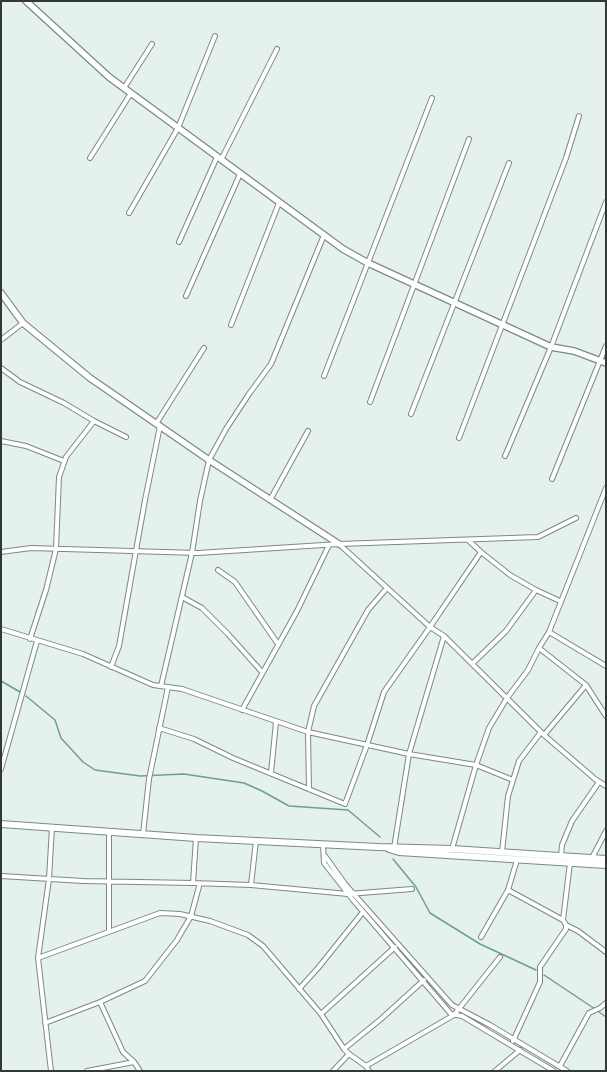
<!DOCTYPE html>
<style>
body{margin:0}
#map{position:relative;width:607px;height:1072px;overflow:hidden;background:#e4f1ec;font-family:Poppins,sans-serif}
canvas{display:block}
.frame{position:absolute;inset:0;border:2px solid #323835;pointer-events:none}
</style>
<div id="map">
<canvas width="607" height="1072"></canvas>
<div class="frame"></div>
</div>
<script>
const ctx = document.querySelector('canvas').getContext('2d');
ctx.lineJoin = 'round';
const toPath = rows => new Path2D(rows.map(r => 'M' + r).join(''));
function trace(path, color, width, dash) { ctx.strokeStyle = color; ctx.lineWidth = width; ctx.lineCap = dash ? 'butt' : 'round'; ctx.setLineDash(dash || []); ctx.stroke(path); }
const stream = toPath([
 [1,681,20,692],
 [26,696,55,720,61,738,83,762,95,770,140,776,184,774,244,783,262,791,289,806,348,810,380,837],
 [393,859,416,887,430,913,480,944,536,970],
 [544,975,595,1009],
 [599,1012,606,1017]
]);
const street = toPath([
 [124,88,152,44],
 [90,158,131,93],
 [221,160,277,49],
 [129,213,178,128,215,36],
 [179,242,217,157],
 [186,296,240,174],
 [231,325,279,203],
 [1,340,23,323],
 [1,368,20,382,64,403,94,421,126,437],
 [324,376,432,98],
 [370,402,469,139],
 [411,414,509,163],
 [156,424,204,348],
 [459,438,566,158,579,116],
 [1,441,26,446,64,461],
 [505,456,551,347,606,202],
 [552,479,606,346],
 [270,500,308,431],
 [468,540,481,552,510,575,536,590,560,601],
 [339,544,430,627,444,636,544,735,595,779,606,786],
 [1,552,31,548,198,553,339,544,538,537,576,518],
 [218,570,235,582,278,644],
 [182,597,202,608,228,634,262,672],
 [1,629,83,654,153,685,182,689,308,732,409,754,476,765,513,780],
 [549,632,606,666],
 [30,639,46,590,56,549,59,477,66,457,94,421],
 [539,648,586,685,606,716],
 [472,664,506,631,536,590],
 [111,667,119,646,145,500,160,426],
 [161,686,192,553,200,501,209,460,226,429,249,394,271,364,324,235],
 [242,710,297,611,329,545],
 [159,728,194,739,233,758,345,804,367,745,384,692,430,627,481,552],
 [544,735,586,685],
 [1,769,37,641],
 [271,773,276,722],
 [309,789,308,732,314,706,368,610,387,588],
 [109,831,109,931],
 [143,834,149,779,168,687],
 [323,844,324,863,353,900,451,1014,462,1016,554,1071],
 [394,848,409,754,444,636],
 [452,849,476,765,489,728,507,698,528,670,539,648,549,632,606,488],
 [502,852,508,796,519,761,541,732],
 [325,856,345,884,452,1005,490,1025,567,1071],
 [561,856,562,845,572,821,599,782],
 [592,858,606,831],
 [1,876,83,881,193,883,251,885,348,894,412,889],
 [193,883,196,838],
 [251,885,256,841],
 [508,890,563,920],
 [566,925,578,931,606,952],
 [481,937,508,890,517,860],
 [38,958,160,913,180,914,210,921,248,935,263,946,321,1014,344,1049,349,1054,366,1066,369,1071],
 [299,989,318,968,363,912],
 [100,1002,123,1052,134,1062,140,1071],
 [321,1014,395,947],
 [45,1023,100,1002,145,981,177,940,191,916,200,883],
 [513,1041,540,982,540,967,566,929,566,925,563,920,570,863],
 [344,1049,381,1019,424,980],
 [366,1066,454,1015,500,957],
 [560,1066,589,1013,600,1008,606,1003],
 [51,1071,38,958,49,879,52,827],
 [87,1071,134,1062],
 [333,1071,349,1054],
 [495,1071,520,1050]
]);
const secondary = toPath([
 [26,1,109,77,343,249,368,263,551,347,574,351,606,363],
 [1,293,23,323,90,378,209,460,339,544]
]);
const primary = toPath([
 [1,824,196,838,378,847,452,849,606,859],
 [389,849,399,852,606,865]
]);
trace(stream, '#6da08e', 1.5);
trace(street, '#7d8985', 6);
trace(secondary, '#7d8985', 8);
trace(primary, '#7d8985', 8);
trace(street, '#fff', 4);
trace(secondary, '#fff', 5.5);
trace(primary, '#fff', 6);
</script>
